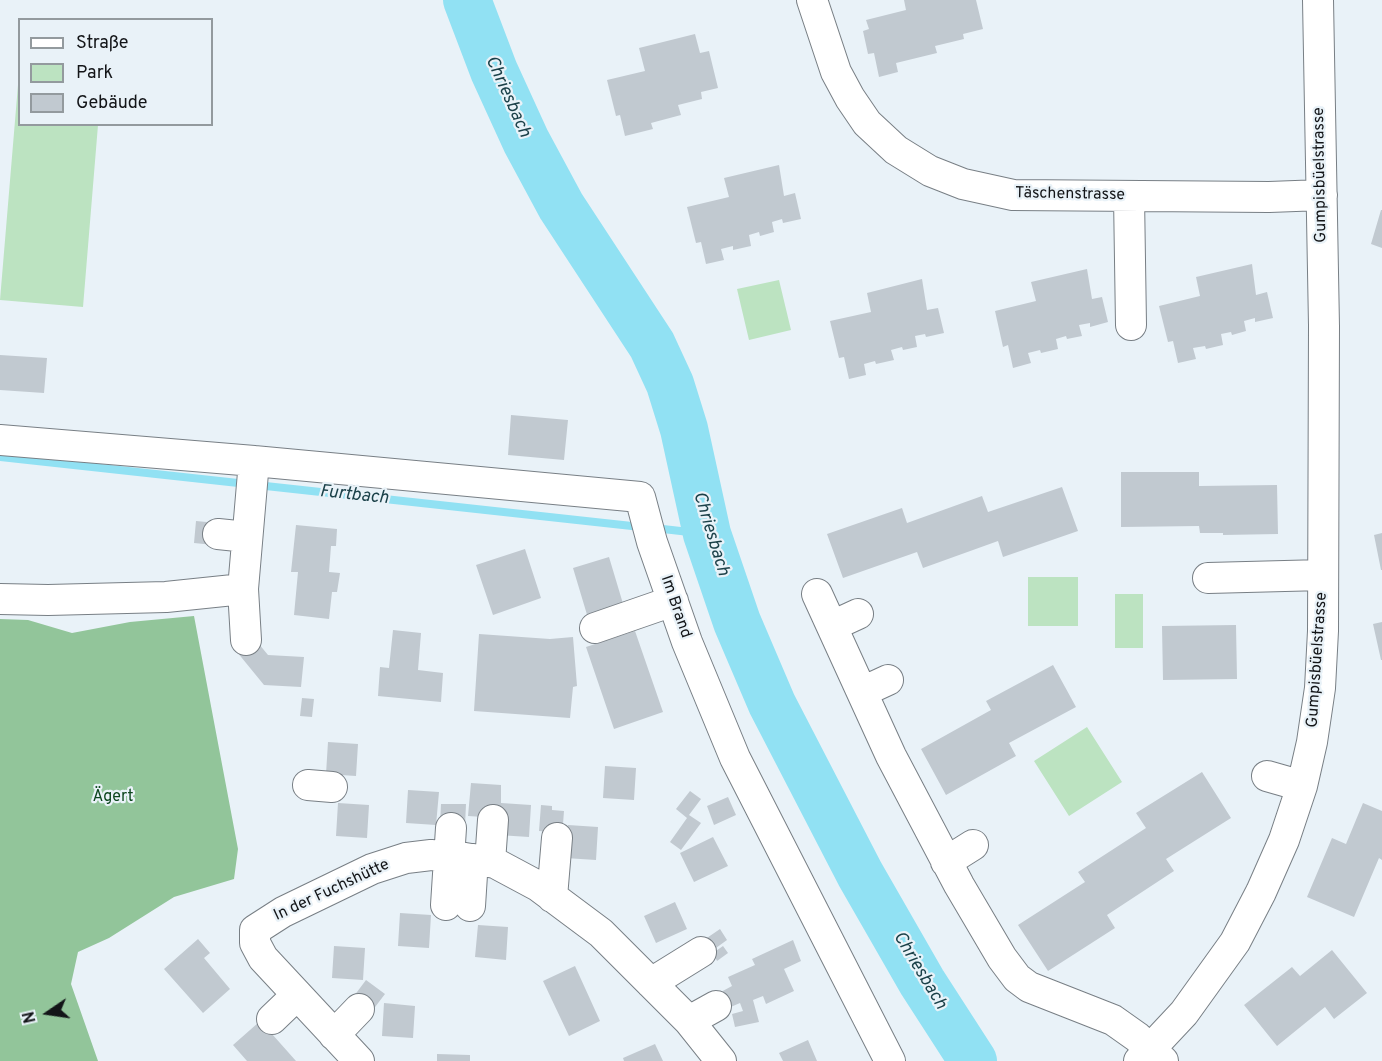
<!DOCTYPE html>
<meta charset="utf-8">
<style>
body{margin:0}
#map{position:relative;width:1382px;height:1061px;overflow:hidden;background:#e9f2f8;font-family:Overpass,sans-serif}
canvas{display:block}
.legend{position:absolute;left:18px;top:18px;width:195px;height:108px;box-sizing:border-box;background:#e9f2f8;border:2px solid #939a9e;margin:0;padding:8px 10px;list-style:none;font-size:18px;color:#131518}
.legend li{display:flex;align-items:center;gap:12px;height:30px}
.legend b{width:30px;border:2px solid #939a9e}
.north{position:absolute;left:18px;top:983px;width:60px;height:60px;-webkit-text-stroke:4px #e9f2f8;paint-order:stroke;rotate:257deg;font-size:16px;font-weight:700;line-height:24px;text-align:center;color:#131518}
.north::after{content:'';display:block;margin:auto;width:21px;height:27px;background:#131518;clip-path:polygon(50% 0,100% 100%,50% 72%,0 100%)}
</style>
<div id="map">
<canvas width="1382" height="1061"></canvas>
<ul class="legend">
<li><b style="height:8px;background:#fff"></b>Straße</li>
<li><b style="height:16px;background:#bce3c1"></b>Park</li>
<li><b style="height:16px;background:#c1c9d0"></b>Gebäude</li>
</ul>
<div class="north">N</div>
</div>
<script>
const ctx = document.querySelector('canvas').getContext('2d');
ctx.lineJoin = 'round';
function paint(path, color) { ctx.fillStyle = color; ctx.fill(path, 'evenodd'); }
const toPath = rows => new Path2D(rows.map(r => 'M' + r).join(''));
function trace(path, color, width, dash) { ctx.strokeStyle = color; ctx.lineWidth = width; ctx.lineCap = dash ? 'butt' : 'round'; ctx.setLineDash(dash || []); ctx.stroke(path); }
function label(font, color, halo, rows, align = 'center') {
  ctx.font = font + ' Overpass,sans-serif'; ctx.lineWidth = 4.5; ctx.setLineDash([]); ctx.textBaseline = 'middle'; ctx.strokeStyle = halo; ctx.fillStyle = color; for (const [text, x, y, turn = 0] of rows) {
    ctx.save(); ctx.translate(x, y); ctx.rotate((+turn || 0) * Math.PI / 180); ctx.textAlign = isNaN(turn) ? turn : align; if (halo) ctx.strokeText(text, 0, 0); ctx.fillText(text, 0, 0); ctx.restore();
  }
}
const green = toPath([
 [19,73,20,124,98,125,83,307,0,300],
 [779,280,791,330,749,340,737,289],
 [1028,577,1078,577,1078,626,1028,626],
 [1115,594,1143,594,1143,648,1115,648],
 [1087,727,1122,782,1069,816,1034,761]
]);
const forest = toPath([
 [194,616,238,849,234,879,174,897,109,938,78,952,71,984,98,1061,0,1061,0,619,28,620,72,633,130,622]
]);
const stream = toPath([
 [0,457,641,527],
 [654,528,707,534]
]);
const river = toPath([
 [467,0,494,71,526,141,561,206,652,345,670,384,684,429,707,534,737,622,772,704,860,874,922,982,973,1061]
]);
const building = toPath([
 [904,0,976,0,983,29,963,34,964,39,935,46,937,53,896,63,898,72,879,77,874,53,868,54,863,31,869,29,866,20,906,10],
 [695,34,700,53,709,51,718,88,701,92,702,99,678,105,681,115,651,123,653,129,625,136,620,115,616,116,607,80,645,71,639,48],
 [779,165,784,196,795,193,801,219,783,223,782,219,772,222,774,232,760,236,759,232,749,235,751,246,733,250,733,246,721,249,724,260,706,264,701,242,696,243,687,207,729,197,724,178],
 [1381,210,1382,210,1382,248,1371,244],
 [1252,264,1256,295,1267,292,1273,318,1255,322,1255,318,1244,321,1246,331,1232,335,1231,332,1221,334,1223,345,1206,349,1205,346,1193,348,1196,359,1178,363,1173,341,1168,342,1159,306,1200,296,1196,277],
 [1087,269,1092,299,1102,297,1108,322,1090,327,1090,323,1079,325,1082,336,1067,339,1066,336,1056,339,1058,349,1041,353,1040,350,1028,353,1031,363,1013,368,1008,345,1003,347,995,311,1036,301,1031,282],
 [922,279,927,310,938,308,944,333,926,337,925,334,915,336,917,347,903,350,902,347,891,350,894,360,876,364,875,361,864,364,866,375,849,379,844,357,839,358,830,321,871,312,867,293],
 [0,355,47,358,44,393,0,390],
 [511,415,568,420,564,460,508,455],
 [1121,472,1199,472,1199,486,1277,485,1278,534,1223,535,1223,533,1200,533,1199,526,1121,527],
 [1062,487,1078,531,1003,557,998,541,923,568,917,552,843,578,827,534,902,508,907,523,982,496,988,512],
 [196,521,217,523,214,545,194,543],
 [296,525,337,529,336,546,331,546,329,572,340,573,337,592,332,592,329,619,294,615,298,572,291,572],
 [1382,533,1382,570,1381,570,1374,535],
 [525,549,541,598,493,615,476,565],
 [609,557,624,607,588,618,573,568],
 [1382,622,1382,660,1381,660,1373,624],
 [1236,625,1237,679,1163,680,1162,626],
 [393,630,421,633,418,670,443,673,441,702,378,696,380,667,389,668],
 [635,631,663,712,614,729,586,647],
 [479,634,550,639,573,637,577,686,573,687,570,718,474,711],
 [254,638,268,655,304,657,301,687,264,685,237,652],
 [1053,665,1076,707,1009,743,1016,756,946,795,921,749,991,710,986,701],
 [302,698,314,699,312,717,300,716],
 [328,742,358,744,356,776,326,774],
 [605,766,636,768,634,800,603,798],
 [1202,772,1231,818,1166,859,1174,871,1107,915,1115,928,1048,971,1018,925,1085,882,1078,872,1146,828,1136,813],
 [471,783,501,785,501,803,531,805,529,837,498,835,499,818,468,816],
 [408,790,439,792,436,825,406,823],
 [690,791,701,799,689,815,701,823,681,850,670,842,687,818,676,809],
 [728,797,736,815,714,825,707,806],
 [338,803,369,805,367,838,336,836],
 [1363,803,1382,811,1382,860,1379,858,1354,917,1307,897,1332,838,1346,844],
 [441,804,466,804,465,826,440,825],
 [541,805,552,806,552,810,564,811,562,837,551,832,539,831],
 [568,825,598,827,596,860,565,858],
 [713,837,728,866,694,882,680,853],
 [675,902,687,929,656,943,644,916],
 [400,913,431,915,429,948,398,946],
 [478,925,508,927,506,960,475,957],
 [720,929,727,940,709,953,701,942],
 [198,939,210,953,204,958,230,989,203,1013,164,969],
 [793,940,801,961,784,969,794,991,766,1004,763,996,753,1000,759,1022,735,1027,732,1014,743,1011,740,1003,726,1009,719,993,732,986,728,977,755,965,752,959],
 [334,946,365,948,363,980,332,978],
 [723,946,728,953,717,961,713,953],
 [1332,950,1367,993,1334,1019,1325,1007,1277,1046,1244,1005,1292,967,1300,976],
 [575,966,600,1021,569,1036,543,981],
 [366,980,385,994,369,1015,351,1000],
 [384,1003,415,1006,413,1038,382,1036],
 [267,1015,279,1029,272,1034,296,1061,247,1061,233,1045],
 [808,1040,817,1061,783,1061,779,1053],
 [655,1044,663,1061,624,1061,623,1058],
 [437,1054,470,1055,470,1061,437,1061]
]);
const minor = toPath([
 [812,0,836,72,850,98,867,123,896,150,930,171,963,184,1013,195,1269,197,1322,195],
 [1129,196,1131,325],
 [0,440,254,461,640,497,652,542,687,642,735,758,890,1061],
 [218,534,247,537],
 [1208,578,1323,575],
 [817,594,891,756,959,885,1002,958,1017,978,1029,987,1113,1020,1137,1037,1163,1061],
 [0,599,48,600,166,597,243,589],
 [832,626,858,614],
 [595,628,673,601],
 [246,640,243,589,254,461],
 [862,692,888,680],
 [1267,776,1302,786],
 [308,785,332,787],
 [490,862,493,820],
 [946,862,973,845],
 [552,897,557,838],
 [446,905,451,828],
 [470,906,473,859],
 [651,983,701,952],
 [272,1019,297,995],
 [689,1021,716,1006],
 [334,1035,359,1009],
 [359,1061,263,958,255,943,255,930,283,912,372,869,406,858,431,855,465,858,495,863,538,886,601,933,689,1021,721,1061],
 [1139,1061,1184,1013,1235,942,1261,892,1284,840,1302,786,1312,742,1320,688,1323,631,1324,326,1318,0]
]);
const streetNames = [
 ["Gumpisbüelstrasse",1321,175,-91],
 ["Täschenstrasse",1070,195,1],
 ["Im Brand",675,607,71],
 ["Gumpisbüelstrasse",1318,660,-86],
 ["In der Fuchshütte",332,891,-25]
];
const parkNames = [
 ["Ägert",113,798]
];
const waterNames = [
 ["Chriesbach",507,97,66],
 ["Furtbach",354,496,6],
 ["Chriesbach",710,534,73],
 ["Chriesbach",919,971,59]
];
paint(green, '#bce3c1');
paint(forest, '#92c59a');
trace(stream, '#91e1f3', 8);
trace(river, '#91e1f3', 48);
paint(building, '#c1c9d0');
trace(minor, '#787f85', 32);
trace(minor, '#fff', 30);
label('16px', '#131518', '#e9f2f8', streetNames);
label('16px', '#0c461d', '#e9f2f8', parkNames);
label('italic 18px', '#1b4149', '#e9f2f8', waterNames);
</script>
